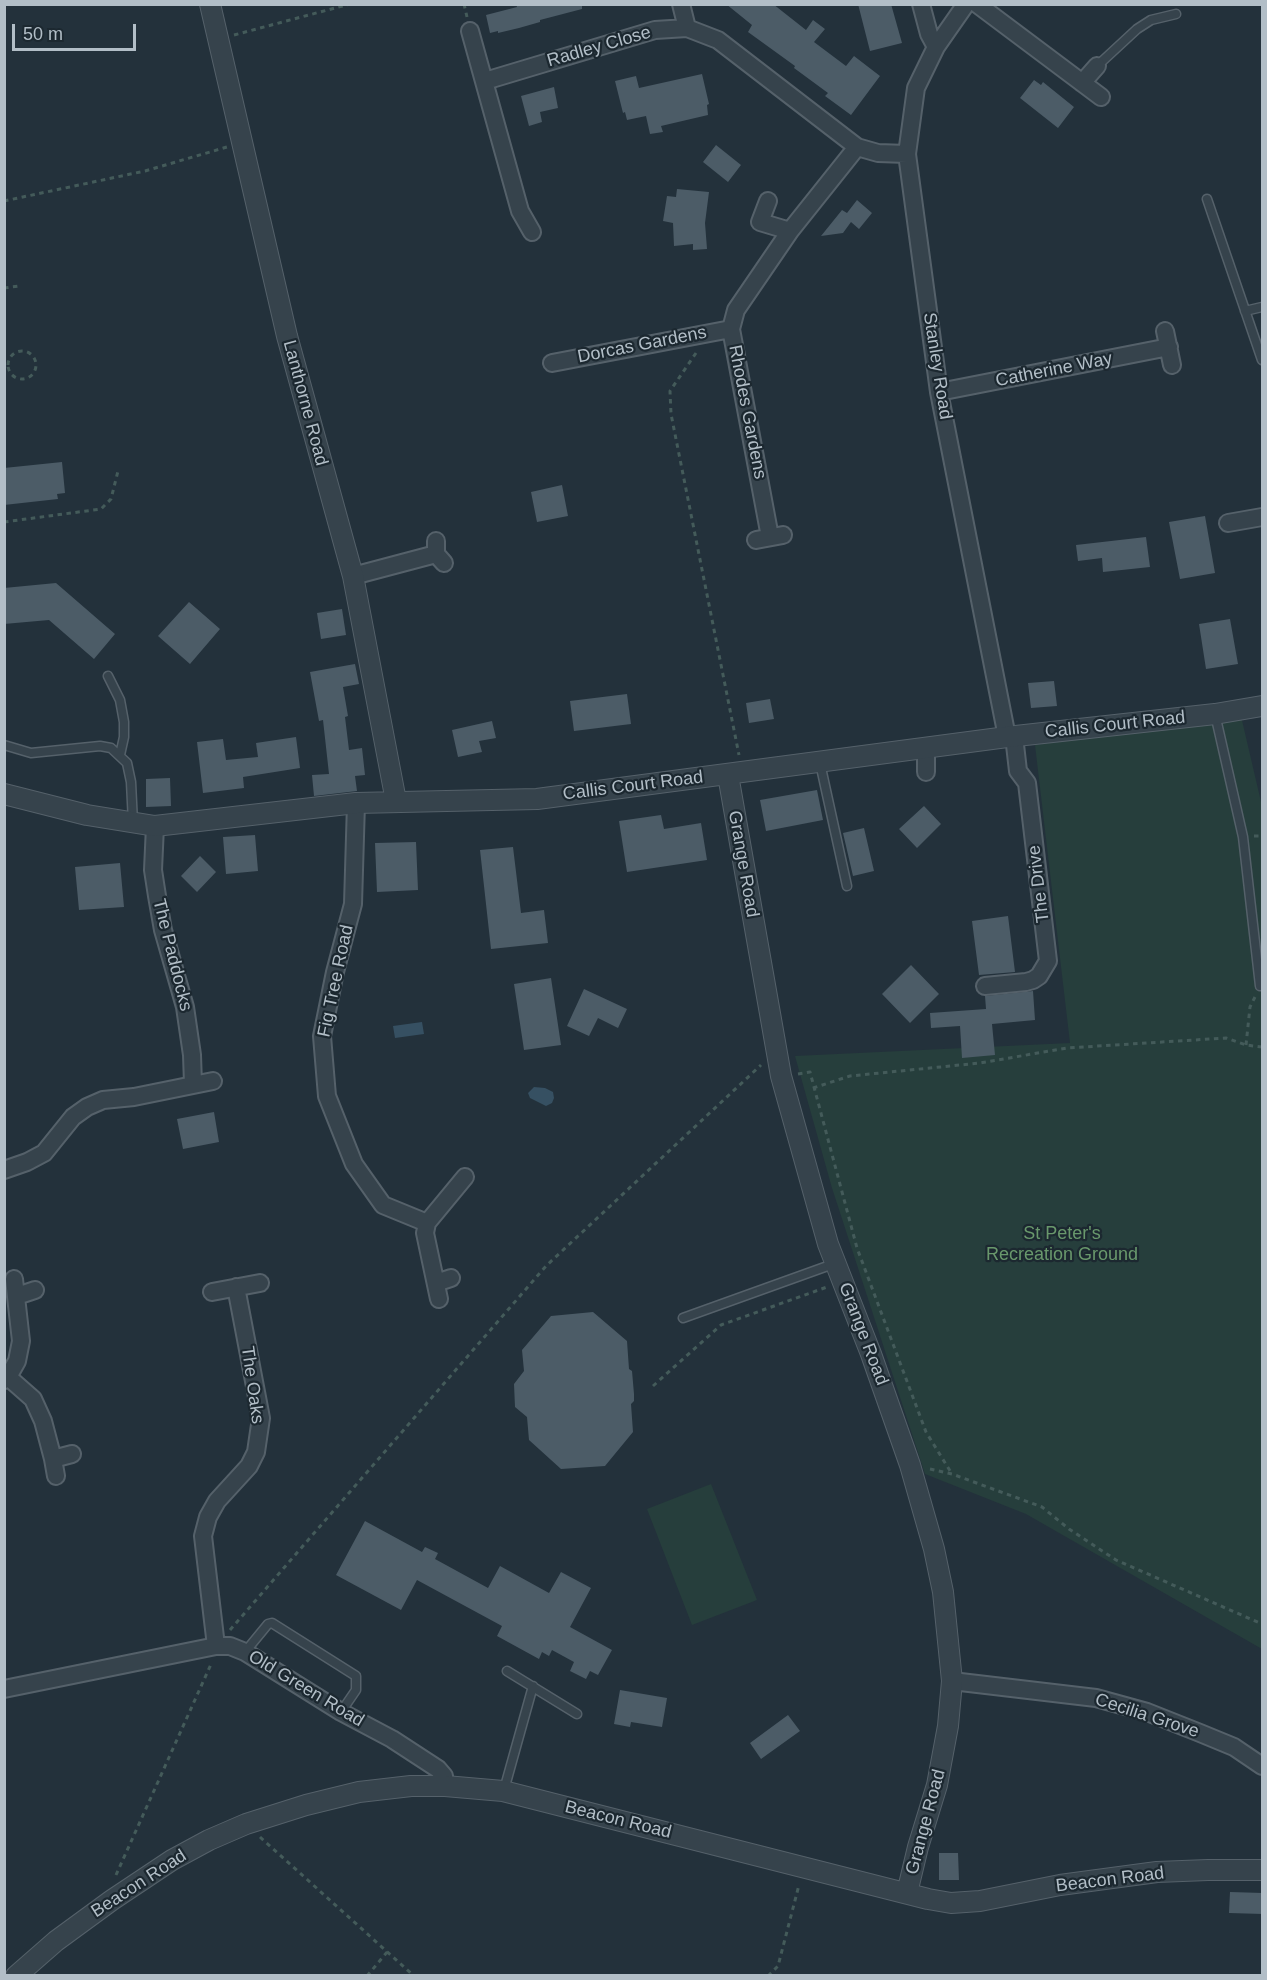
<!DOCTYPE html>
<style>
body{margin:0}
#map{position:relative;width:1267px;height:1980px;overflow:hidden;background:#23313b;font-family:Helvetica,sans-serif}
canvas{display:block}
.frame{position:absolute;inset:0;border:6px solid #b2bec7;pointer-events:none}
.scale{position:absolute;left:12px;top:24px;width:124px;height:27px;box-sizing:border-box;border:3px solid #b2bec7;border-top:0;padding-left:8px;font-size:18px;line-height:21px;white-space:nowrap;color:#b2bec7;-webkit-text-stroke:4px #1c2830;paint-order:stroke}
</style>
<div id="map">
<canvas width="1267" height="1980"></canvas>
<div class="frame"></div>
<div class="scale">50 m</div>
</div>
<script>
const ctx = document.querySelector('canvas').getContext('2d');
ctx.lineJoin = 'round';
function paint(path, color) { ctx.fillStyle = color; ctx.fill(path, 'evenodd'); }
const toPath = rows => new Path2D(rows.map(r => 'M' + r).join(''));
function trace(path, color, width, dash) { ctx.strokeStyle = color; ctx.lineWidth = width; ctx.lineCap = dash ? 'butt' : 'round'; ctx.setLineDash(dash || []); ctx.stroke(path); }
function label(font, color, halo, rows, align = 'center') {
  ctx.font = font + ' Helvetica,sans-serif'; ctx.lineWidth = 4.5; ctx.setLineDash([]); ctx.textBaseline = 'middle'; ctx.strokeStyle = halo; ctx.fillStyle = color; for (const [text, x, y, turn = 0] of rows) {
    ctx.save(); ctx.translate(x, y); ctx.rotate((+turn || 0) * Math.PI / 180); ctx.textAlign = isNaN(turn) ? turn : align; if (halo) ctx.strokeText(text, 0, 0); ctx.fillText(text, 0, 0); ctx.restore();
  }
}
const green = toPath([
 [1241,716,1262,806,1262,1649,1026,1514,925,1474,832,1188,795,1056,1070,1043,1035,745],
 [711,1484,757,1600,692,1625,647,1509]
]);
const water = toPath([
 [422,1022,424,1034,395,1038,393,1026],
 [534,1087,545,1088,553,1092,554,1098,552,1103,546,1106,530,1098,528,1093]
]);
const building = toPath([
 [516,4,582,4,582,9,540,20,540,22,519,28,498,33,498,31,490,33,486,15,517,7],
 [726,4,773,4,806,30,813,20,825,29,814,42,846,66,854,56,880,76,851,115,825,96,828,93,794,68,795,66,748,32,752,25],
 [858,4,891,4,902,43,870,51],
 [702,74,709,104,707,105,708,115,661,126,663,132,650,134,646,116,627,120,625,112,623,113,615,81,636,76,639,88],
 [1034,80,1041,85,1043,82,1074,107,1058,128,1020,98],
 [554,87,558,108,540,112,542,122,529,126,521,96],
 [716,145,741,165,728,182,703,162],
 [677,189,709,192,705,223,707,249,693,250,693,244,674,246,673,223,663,221,667,196,676,197],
 [857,200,872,213,859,229,851,222,843,233,821,236,842,210,847,213],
 [62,462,65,493,57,494,58,499,4,505,4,468],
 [562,485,568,516,537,522,531,492],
 [1205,516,1215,573,1180,579,1169,522],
 [1146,537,1150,567,1103,572,1102,558,1078,561,1076,545],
 [56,583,115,634,94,659,49,620,4,624,4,588],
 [189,602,220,629,190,664,158,636],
 [342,609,346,635,321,639,317,613],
 [1230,619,1238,664,1206,669,1199,624],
 [355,664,359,684,343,687,348,716,345,717,349,750,362,748,365,775,355,776,357,791,314,796,312,775,329,774,323,720,319,721,310,672],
 [1054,681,1057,706,1031,708,1028,683],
 [627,694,631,724,574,731,570,701],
 [770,699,774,719,749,723,746,703],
 [492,721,496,738,479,741,482,752,458,757,452,730],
 [296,737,300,768,243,777,244,788,203,793,197,742,223,739,226,760,258,757,256,743],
 [170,778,171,806,146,807,146,779],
 [817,790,823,820,766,831,760,800],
 [924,806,941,824,917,848,899,829],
 [661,815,664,829,701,823,707,860,627,872,619,821],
 [864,828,874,871,853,876,843,833],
 [255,835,258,871,226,874,223,837],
 [416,842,418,890,377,892,375,843],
 [513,847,521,913,544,910,548,943,491,949,480,850],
 [200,856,216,872,197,892,181,876],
 [120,863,124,907,79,910,75,867],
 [1008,916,1015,972,979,975,972,921],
 [911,965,939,994,910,1023,882,994],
 [551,978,561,1045,524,1050,514,984],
 [584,989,627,1009,618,1028,598,1018,589,1036,567,1026],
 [1033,991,1035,1020,992,1024,995,1055,962,1058,960,1026,931,1028,930,1013,986,1009,985,996],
 [214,1112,219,1142,183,1149,177,1119],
 [593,1312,627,1341,629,1369,632,1371,634,1394,634,1401,631,1404,633,1432,605,1466,561,1469,529,1440,527,1417,515,1407,514,1384,524,1371,522,1350,551,1316],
 [365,1521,422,1552,425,1547,438,1553,435,1559,488,1588,500,1566,549,1593,561,1572,591,1588,570,1627,612,1650,598,1675,590,1671,586,1679,570,1671,574,1662,552,1650,549,1656,542,1652,539,1659,497,1636,502,1626,417,1580,401,1610,336,1575],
 [620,1690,667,1698,662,1727,631,1722,630,1727,614,1724],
 [788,1715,800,1731,761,1759,750,1743],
 [939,1853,958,1853,959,1880,939,1880],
 [1230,1892,1263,1893,1263,1914,1229,1913]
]);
const path = toPath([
 [464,4,467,17],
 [234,35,350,4],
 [4,201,145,171,227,147],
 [4,288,19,286],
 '8 365a14 14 0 1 1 28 0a14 14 0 1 1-28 0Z',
 [696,353,670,391,671,414,739,755],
 [4,522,101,509,111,499,118,471],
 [1254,836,1262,836],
 [1246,1045,1250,1007,1255,997],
 [798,1074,810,1072,857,1248,926,1432,952,1474],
 [813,1088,850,1076,980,1063,1067,1048,1226,1038,1246,1045,1262,1047],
 [653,1386,721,1325,827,1287],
 [930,1469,952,1474,1042,1507,1069,1529,1116,1560,1262,1624],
 [230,1630,546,1266,761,1065],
 [260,1837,414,1976],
 [116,1875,212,1662],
 [367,1976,388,1951],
 [768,1976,778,1966,799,1885]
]);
const service = toPath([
 [1097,66,1137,29,1151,20,1176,14],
 [1207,199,1262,360],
 [1245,311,1262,307],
 [108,676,120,700,124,722,124,737,120,755],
 [1215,714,1243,837,1260,986],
 [4,745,31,753,100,746,111,748,127,763,131,782,133,823],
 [820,763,847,886],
 [683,1318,836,1263],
 [245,1652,268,1624,272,1623,356,1676,356,1690,341,1712],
 [507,1671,577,1714],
 [504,1790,533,1686]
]);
const minor = toPath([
 [681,4,687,28],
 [921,4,929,34,936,47],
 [966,4,936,47,916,88,907,154,939,392,1007,737],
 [977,4,1101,97],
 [470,31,520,211,532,232],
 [485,81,655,30,687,28,718,40,857,147],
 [1082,83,1097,66],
 [768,201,760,222,790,231],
 [1165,331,1172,365],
 [552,363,731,329],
 [939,392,1169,347],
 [1228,523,1262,517],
 [770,537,731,329,736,310,790,231,857,147,878,153,907,154],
 [756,540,783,535],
 [436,541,436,554,444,563],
 [353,576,436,554],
 [926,749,926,772],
 [356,803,353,904,335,972,322,1036,327,1096,354,1164,383,1205,427,1223],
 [155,826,153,870,157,896,163,930,185,1007,192,1055,193,1084],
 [985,986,1026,982,1033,980,1039,976,1048,961,1027,783,1018,771,1014,736],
 [4,1170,27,1162,44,1153,73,1117,87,1107,103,1100,134,1097,213,1081],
 [436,1283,451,1278],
 [212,1292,260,1283],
 [17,1296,35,1290],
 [439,1299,425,1233,427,1223,465,1177],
 [8,1377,33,1399,43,1421,53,1459,56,1476],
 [4,1380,8,1377,17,1361,21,1341,14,1279],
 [53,1459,72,1454],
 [216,1646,203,1536,208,1517,217,1501,249,1466,256,1452,261,1418,236,1287],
 [952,1681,1096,1698,1147,1712,1200,1733,1234,1747,1262,1766],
 [4,1689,216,1646,230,1646,245,1652,341,1712,392,1739,438,1769,444,1776,445,1786]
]);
const tertiary = toPath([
 [210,4,287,336,353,576,396,801],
 [728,775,781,1076,828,1244,871,1354,910,1465,934,1549,943,1592,952,1681,948,1726,937,1785,918,1847,907,1893],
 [4,794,87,815,155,826,356,803,537,799,1007,737,1215,714,1262,706],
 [16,1976,56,1941,112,1900,172,1860,209,1840,246,1824,306,1805,359,1792,411,1786,445,1786,503,1791,928,1899,951,1903,980,1901,1060,1885,1157,1872,1208,1870,1262,1870]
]);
const streetNames = [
 ["Radley Close",599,47,-16],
 ["Dorcas Gardens",642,345,-11],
 ["Stanley Road",937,366,81],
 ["Catherine Way",1054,370,-11],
 ["Lanthorne Road",305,403,75],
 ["Rhodes Gardens",747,412,79],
 ["Callis Court Road",1115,725,-6],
 ["Callis Court Road",633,786,-7],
 ["Grange Road",743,864,80],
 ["The Drive",1039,884,-97],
 ["The Paddocks",172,955,76],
 ["Fig Tree Road",336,981,-78],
 ["Grange Road",863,1334,69],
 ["The Oaks",252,1385,82],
 ["Old Green Road",306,1689,31],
 ["Cecilia Grove",1147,1716,18],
 ["Beacon Road",618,1820,14],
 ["Grange Road",926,1822,-75],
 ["Beacon Road",1110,1880,-7],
 ["Beacon Road",139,1884,-33]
];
const parkNames = [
 ["St Peter's",1062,1234],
 ["Recreation Ground",1062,1255]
];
paint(green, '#263e3c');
paint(water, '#365062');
paint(building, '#4c5c67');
trace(service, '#55616a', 11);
trace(minor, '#55616a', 20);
trace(tertiary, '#55616a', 22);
trace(path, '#445b5a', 3, [4.5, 4.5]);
trace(service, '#36434c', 8);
trace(minor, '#36434c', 16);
trace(tertiary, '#36434c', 20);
label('18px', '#b2bec7', '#1c2830', streetNames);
label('18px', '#69986c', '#1c2830', parkNames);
</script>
